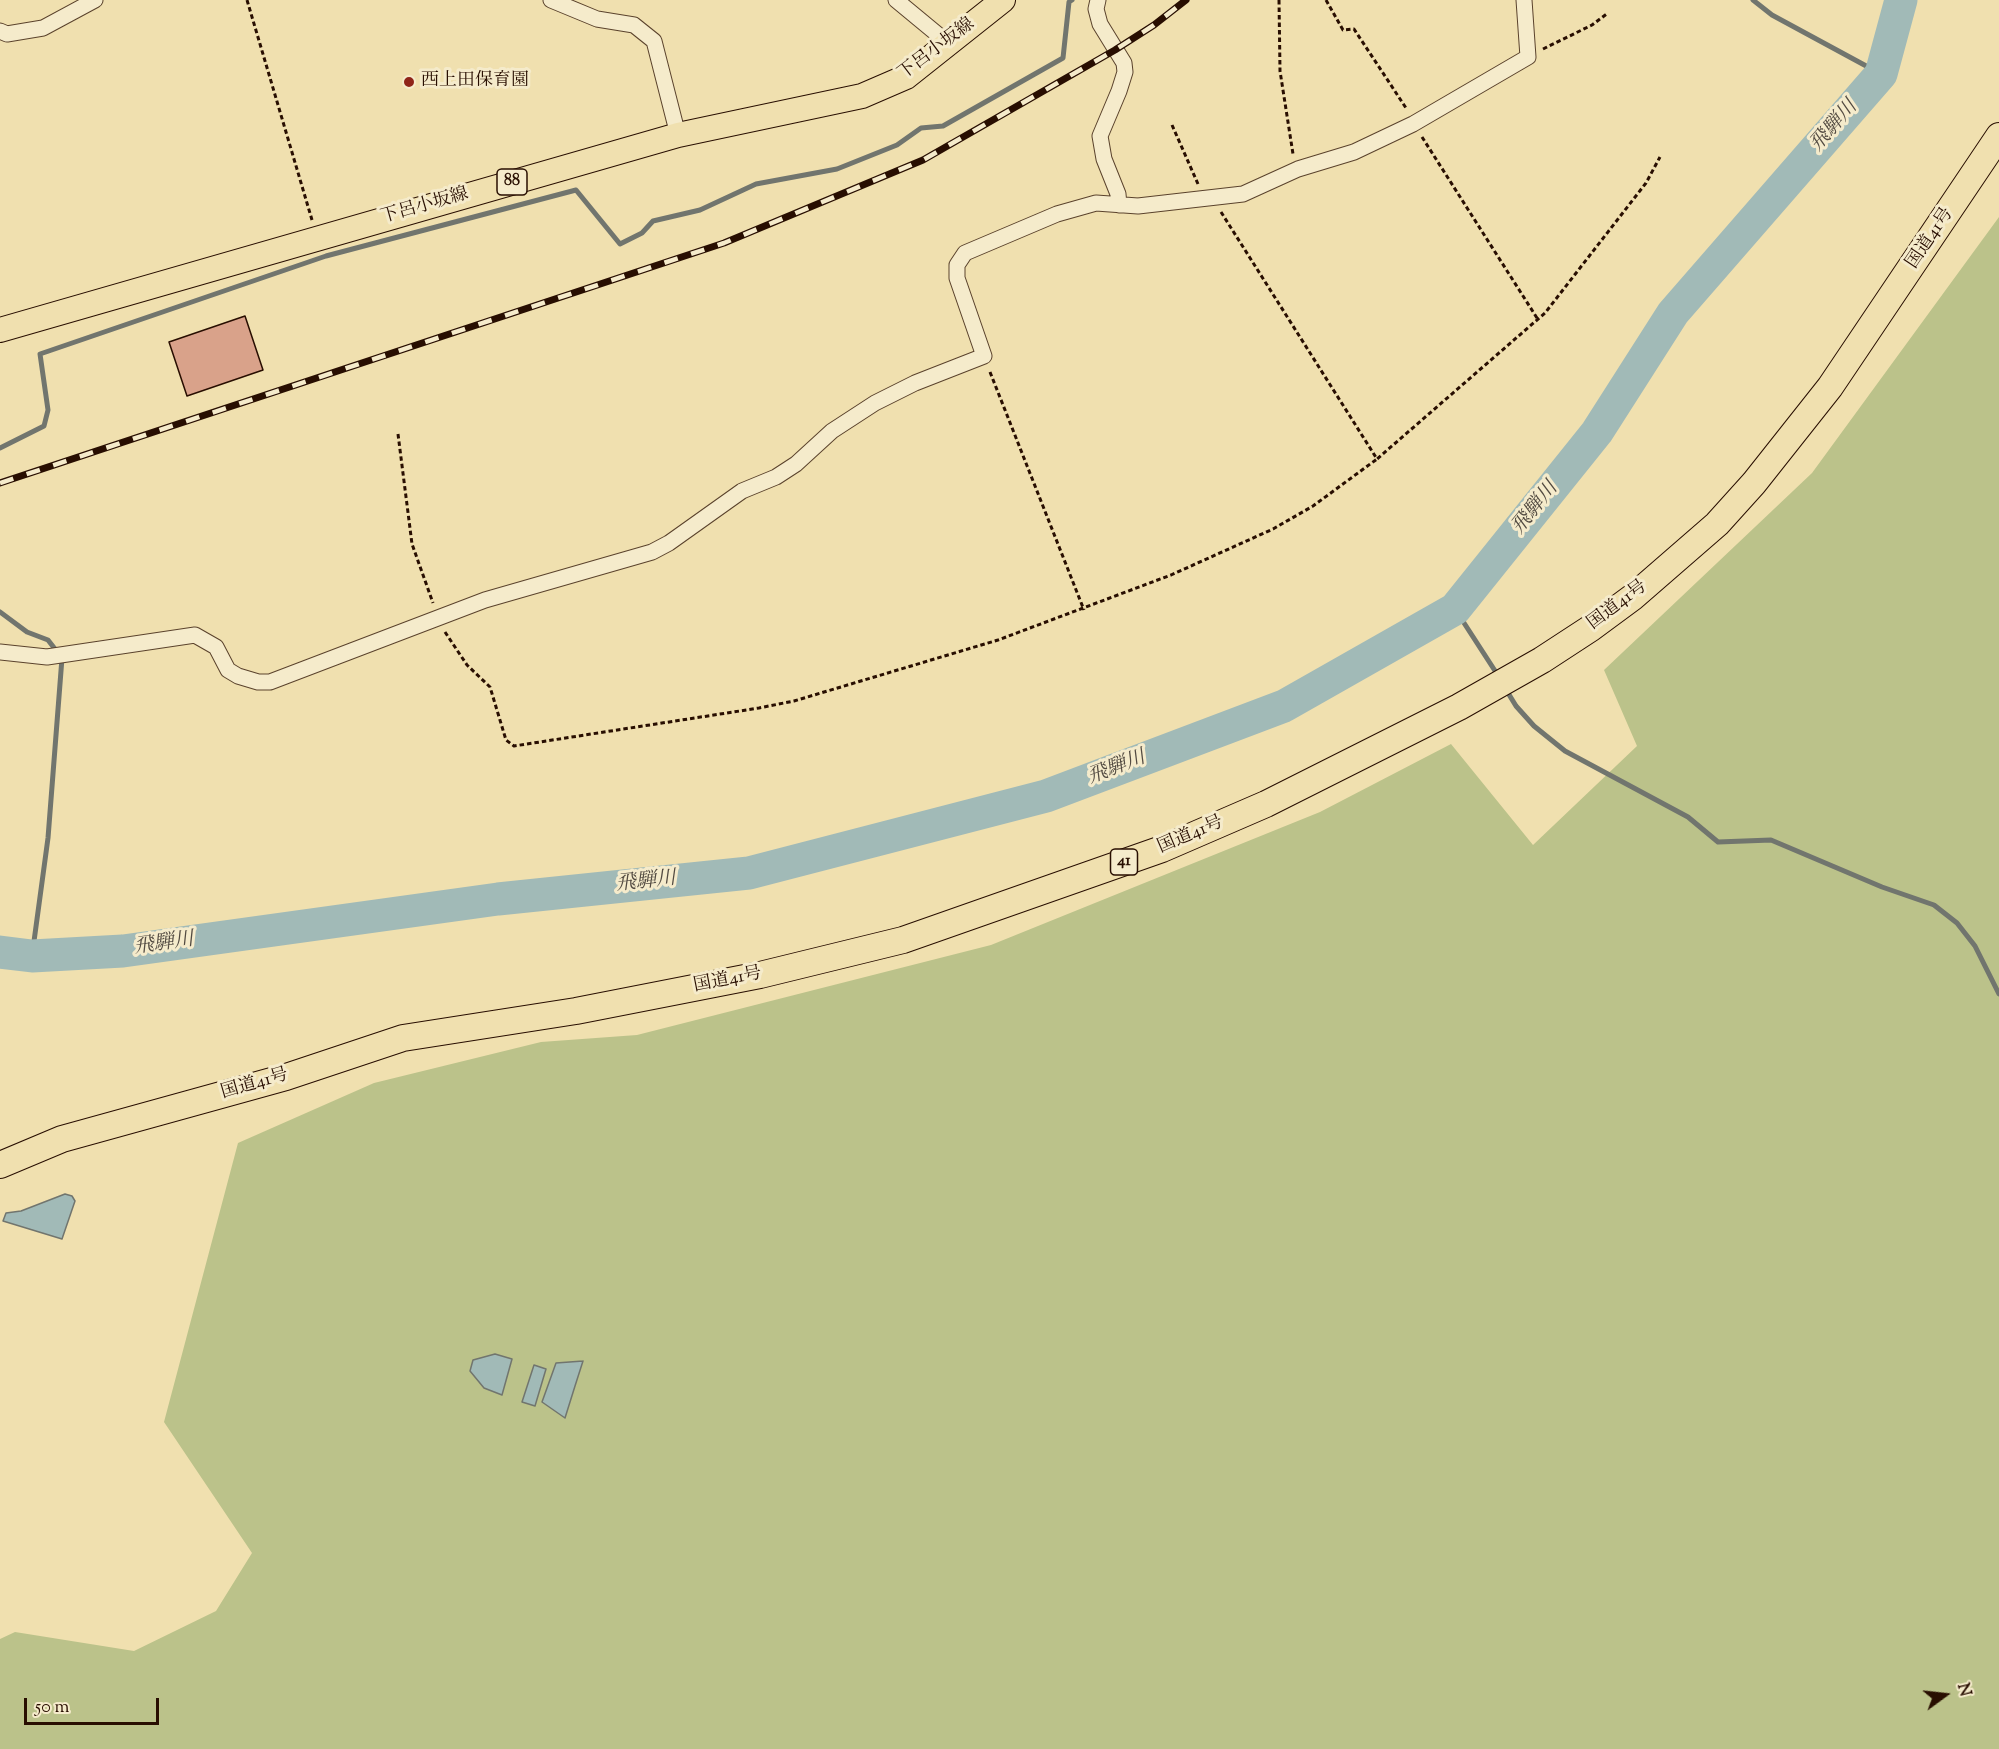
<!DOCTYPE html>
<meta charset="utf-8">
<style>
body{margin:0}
#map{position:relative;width:1999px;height:1749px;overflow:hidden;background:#f0e0af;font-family:"Sorts Mill Goudy",serif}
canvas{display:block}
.north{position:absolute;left:1915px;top:1665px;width:60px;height:60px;-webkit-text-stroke:4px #f5ebcb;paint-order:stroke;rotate:75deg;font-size:16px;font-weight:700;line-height:24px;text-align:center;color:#280e01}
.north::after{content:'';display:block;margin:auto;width:21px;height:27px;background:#280e01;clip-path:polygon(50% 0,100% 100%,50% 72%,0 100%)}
.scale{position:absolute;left:24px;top:1698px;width:135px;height:27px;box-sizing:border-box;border:3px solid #280e01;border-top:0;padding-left:8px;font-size:18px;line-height:21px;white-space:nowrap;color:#280e01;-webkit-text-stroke:4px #f5ebcb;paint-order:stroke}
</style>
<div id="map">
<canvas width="1999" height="1749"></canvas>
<div class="north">N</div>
<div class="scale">50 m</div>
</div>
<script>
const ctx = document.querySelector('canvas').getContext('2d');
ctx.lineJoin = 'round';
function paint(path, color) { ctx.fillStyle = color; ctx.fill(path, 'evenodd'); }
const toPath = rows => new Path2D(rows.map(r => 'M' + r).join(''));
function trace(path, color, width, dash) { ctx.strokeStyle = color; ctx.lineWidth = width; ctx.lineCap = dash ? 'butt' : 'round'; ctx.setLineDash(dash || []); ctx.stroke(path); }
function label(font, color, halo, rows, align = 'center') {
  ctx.font = font + ' "Sorts Mill Goudy","Noto Serif JP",serif'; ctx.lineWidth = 6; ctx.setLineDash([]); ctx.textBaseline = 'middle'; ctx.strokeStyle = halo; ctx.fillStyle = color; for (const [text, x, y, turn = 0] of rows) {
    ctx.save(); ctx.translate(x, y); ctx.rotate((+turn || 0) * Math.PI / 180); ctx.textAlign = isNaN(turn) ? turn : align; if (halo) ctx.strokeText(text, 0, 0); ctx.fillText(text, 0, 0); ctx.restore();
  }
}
const green = toPath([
 [1999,217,1999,1749,0,1749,0,1639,15,1632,134,1651,216,1611,252,1553,164,1422,238,1143,374,1083,541,1042,637,1035,991,945,1320,812,1451,744,1533,845,1637,746,1604,670,1812,473]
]);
const water = toPath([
 [65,1194,72,1196,75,1201,62,1239,3,1221,6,1213,21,1211,65,1194],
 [495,1354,512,1359,502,1395,484,1388,470,1371,473,1360,495,1354],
 [583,1361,575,1386,565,1418,542,1402,556,1363,583,1361],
 [534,1365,546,1369,535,1406,522,1402,534,1365]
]);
const stream = toPath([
 [1753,0,1772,15,1881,74],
 [0,448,44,426,48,410,40,354,326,256,576,190,620,244,642,233,653,221,700,210,756,184,837,169,897,145,921,128,943,126,1063,58,1069,2,1072,0],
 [1455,609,1499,677],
 [0,612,27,632,48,640,62,658,48,838,32,956],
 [1505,688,1516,706,1534,726,1565,751,1688,817,1718,842,1771,840,1882,887,1934,905,1957,923,1975,946,1999,994]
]);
const river = toPath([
 [0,952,32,956,123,951,498,899,749,873,1046,796,1284,706,1455,609,1597,432,1673,313,1881,74,1901,0]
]);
const building = toPath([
 [245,316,263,370,187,396,169,342,245,316]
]);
const path = toPath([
 [247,0,312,220],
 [1279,0,1280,71,1293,154],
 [1326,0,1343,30,1354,29,1406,108],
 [1543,49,1592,25,1608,13],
 [1172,125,1198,184],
 [1422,137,1537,318],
 [1221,212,1377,459,1545,313,1646,183,1660,157],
 [990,372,1084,610],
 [398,434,412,544,433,603],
 [445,632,467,665,490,687,506,740,514,746,759,708,794,701,998,640,1171,575,1273,529,1313,506,1377,459]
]);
const minor = toPath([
 [551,0,597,19,634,25,654,41,678,135],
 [896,0,948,43],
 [1098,0,1096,9,1100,24,1124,63,1125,72,1119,91,1100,136,1104,159,1118,194,1119,205],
 [0,31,7,34,43,28,95,0],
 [0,652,47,657,195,635,216,647,228,670,238,676,258,682,270,682,485,600,652,552,669,543,742,491,776,477,796,464,832,431,875,403,915,383,984,356,957,278,957,265,965,253,1057,214,1096,203,1138,206,1243,194,1298,169,1354,152,1413,124,1528,57,1524,0]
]);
const primary = toPath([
 [0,330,678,135,862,96,906,77,1003,0]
]);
const trunk = toPath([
 [0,1165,62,1139,286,1077,403,1038,576,1011,760,975,903,940,1162,849,1266,804,1459,707,1542,660,1591,628,1633,597,1717,524,1754,483,1830,387,1999,136]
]);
const rail = toPath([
 [0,483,724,243,923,160,1115,50,1154,25,1186,0]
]);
const markers = [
 [409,82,6,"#8f2418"]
];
const shields = [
 [512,182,30],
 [1124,862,27]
];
const shieldNames = [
 ["88",512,182],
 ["41",1124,862]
];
const streetNames = [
 ["下呂小坂線",937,50,-37],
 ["下呂小坂線",425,207,-16],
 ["国道41号",1931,239,-56],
 ["国道41号",1618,606,-37],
 ["国道41号",1191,836,-23],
 ["国道41号",728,981,-11],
 ["国道41号",255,1085,-16]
];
const poiNames = [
 ["西上田保育園",421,82]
];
const waterNames = [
 ["飛騨川",1835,127,-49],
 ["飛騨川",1536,509,-51],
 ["飛騨川",1117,769,-21],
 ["飛騨川",646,883,-6],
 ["飛騨川",164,945,-8]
];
paint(green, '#bbc28a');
paint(water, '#a1bab7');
trace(water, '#71756e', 1.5);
trace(stream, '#71756e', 5);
trace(river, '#a1bab7', 33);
paint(building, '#d9a28a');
trace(building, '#280e01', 1.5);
trace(minor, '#5a422c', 17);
trace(primary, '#280e01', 26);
trace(trunk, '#280e01', 28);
trace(path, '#280e01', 3, [4.5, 3]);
trace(minor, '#f5ebcb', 15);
trace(primary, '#f0e0af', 24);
trace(trunk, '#f0e0af', 26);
trace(rail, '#280e01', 7);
trace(rail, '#f5ebcb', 4.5, [14]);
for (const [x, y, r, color] of markers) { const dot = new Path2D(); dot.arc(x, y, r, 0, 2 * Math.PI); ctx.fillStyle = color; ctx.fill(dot); trace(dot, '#f5ebcb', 2); }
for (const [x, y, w] of shields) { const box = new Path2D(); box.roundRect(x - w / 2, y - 13, w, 26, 4.5); ctx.fillStyle = '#f5ebcb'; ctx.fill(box); trace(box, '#280e01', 1.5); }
label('bold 16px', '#280e01', null, shieldNames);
label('18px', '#280e01', '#f5ebcb', streetNames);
label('18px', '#280e01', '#f5ebcb', poiNames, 'left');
label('italic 20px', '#524a41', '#f5ebcb', waterNames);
</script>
